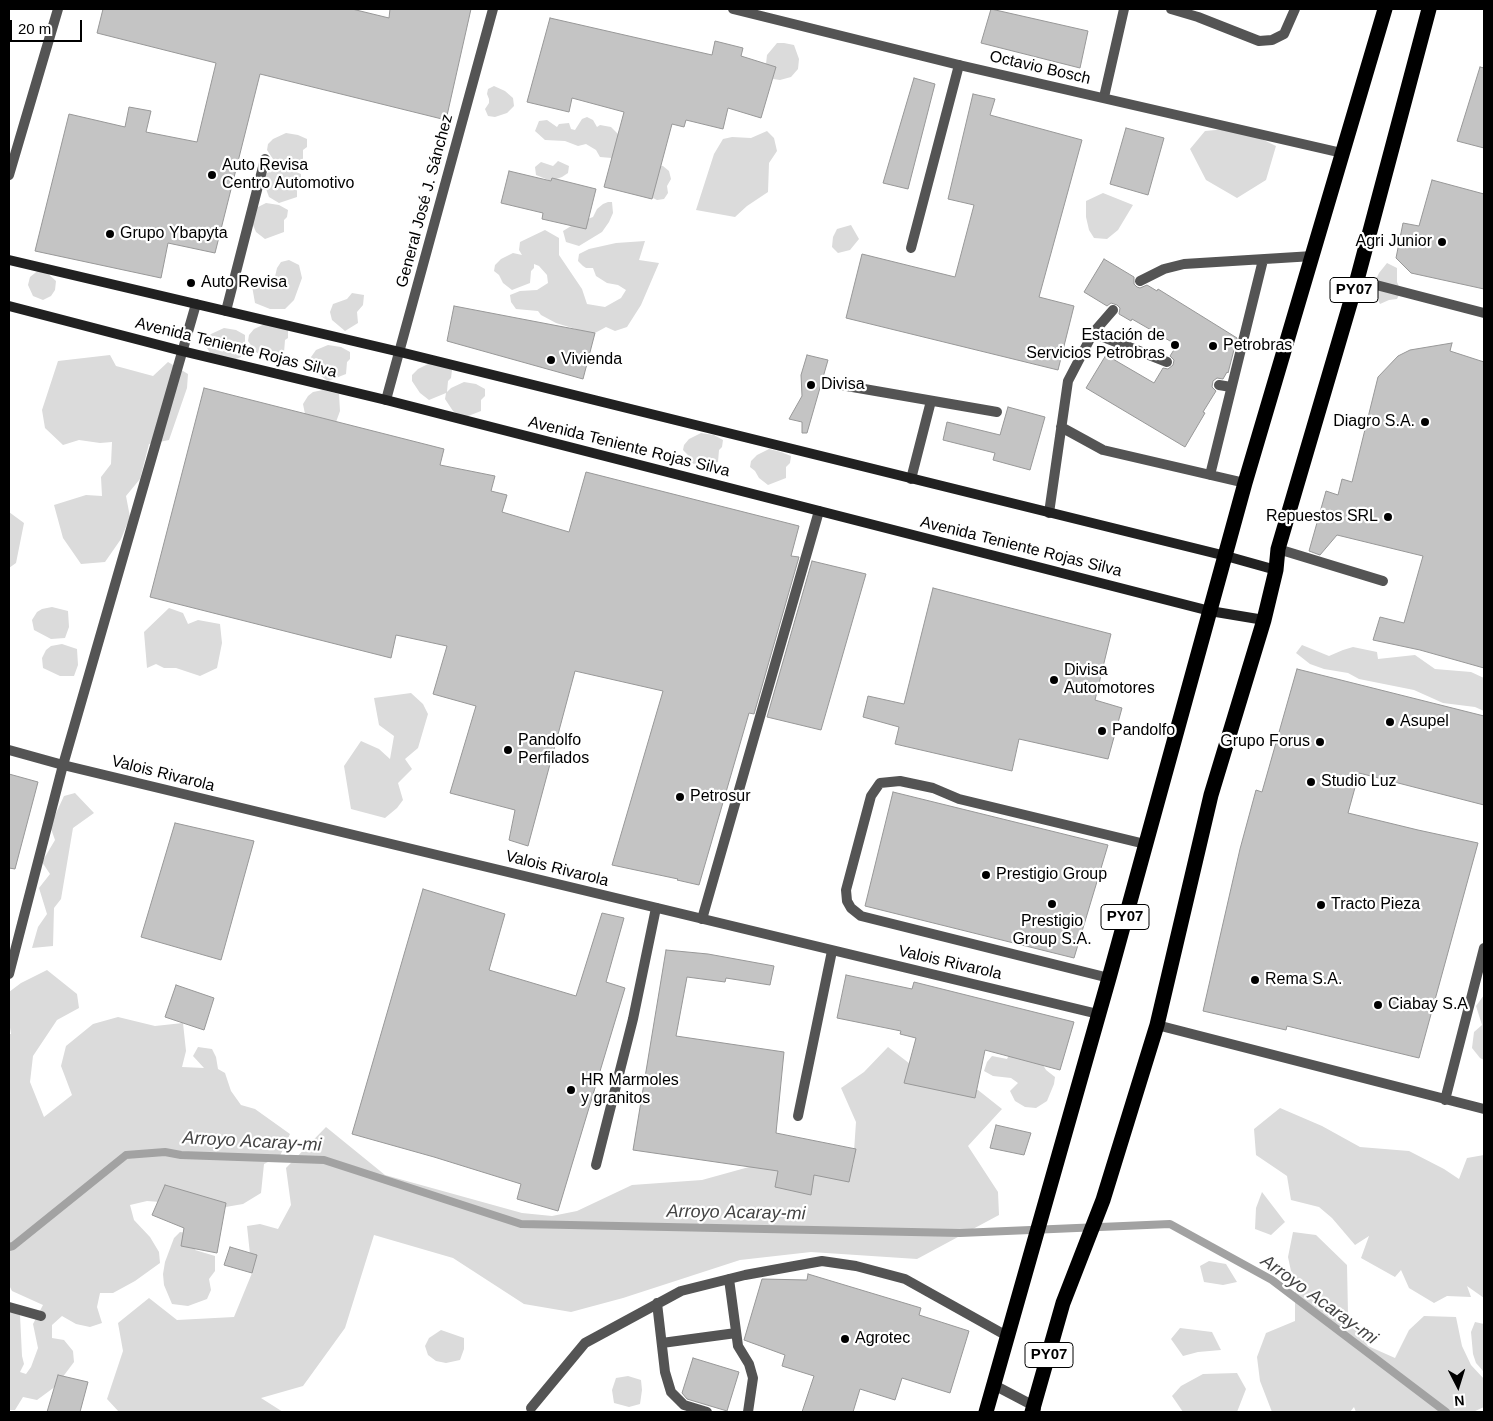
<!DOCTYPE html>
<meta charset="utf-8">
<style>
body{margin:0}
#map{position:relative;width:1493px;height:1421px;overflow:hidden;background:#fff;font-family:Arial,sans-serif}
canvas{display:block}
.frame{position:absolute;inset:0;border:10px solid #000;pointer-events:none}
.north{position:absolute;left:1433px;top:1361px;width:50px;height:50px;-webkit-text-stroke:4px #fff;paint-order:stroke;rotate:175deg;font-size:14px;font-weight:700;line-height:20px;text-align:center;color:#000}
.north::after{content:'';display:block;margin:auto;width:18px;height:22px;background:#000;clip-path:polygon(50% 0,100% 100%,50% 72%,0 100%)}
.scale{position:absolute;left:10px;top:20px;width:72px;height:22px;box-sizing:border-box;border:2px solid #000;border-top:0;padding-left:6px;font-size:15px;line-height:18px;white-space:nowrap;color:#000;-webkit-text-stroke:4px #fff;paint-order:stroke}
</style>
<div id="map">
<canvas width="1493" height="1421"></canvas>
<div class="frame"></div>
<div class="north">N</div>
<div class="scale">20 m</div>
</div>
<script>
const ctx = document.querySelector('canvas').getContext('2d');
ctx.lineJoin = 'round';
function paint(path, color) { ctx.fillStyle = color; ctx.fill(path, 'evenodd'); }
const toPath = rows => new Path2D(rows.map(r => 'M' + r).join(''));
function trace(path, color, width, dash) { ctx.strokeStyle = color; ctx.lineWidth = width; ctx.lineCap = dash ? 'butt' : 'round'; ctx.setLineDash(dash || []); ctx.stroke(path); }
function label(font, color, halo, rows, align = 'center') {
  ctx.font = font + ' Arial,sans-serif'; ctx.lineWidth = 4.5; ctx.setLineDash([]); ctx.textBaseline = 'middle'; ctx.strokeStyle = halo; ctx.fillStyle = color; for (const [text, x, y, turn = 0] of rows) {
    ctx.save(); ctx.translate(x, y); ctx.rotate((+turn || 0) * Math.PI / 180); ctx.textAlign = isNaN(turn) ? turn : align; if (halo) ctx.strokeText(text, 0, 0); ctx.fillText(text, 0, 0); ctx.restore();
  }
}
const green = toPath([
 [777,43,784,43,794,45,799,59,798,69,791,77,780,80,773,79,767,71,766,64,767,55],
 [494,86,505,91,513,98,514,106,507,113,495,117,488,116,485,109,489,103,489,99,487,94,488,89],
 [587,117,593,120,597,127,600,125,611,127,619,135,618,150,612,158,600,157,596,150,586,144,578,146,565,141,545,140,535,131,539,121,547,120,557,127,559,124,569,123,571,129,575,130,582,119],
 [1226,129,1249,133,1276,146,1266,180,1237,198,1206,180,1190,149,1205,131],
 [767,131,774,138,777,151,769,163,768,192,747,206,735,217,696,210,714,154,723,139,732,137,751,138],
 [286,133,298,135,307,139,307,147,303,150,303,162,286,168,301,174,301,182,297,185,297,197,279,203,269,197,266,189,261,185,262,179,267,173,279,167,283,168,275,162,267,150,268,144,273,139],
 [558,161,569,166,568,173,562,177,551,181,536,175,535,167,541,162,553,166],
 [658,165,663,166,669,171,671,179,667,186,668,193,664,199,657,200,651,197],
 [1103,193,1133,205,1118,230,1107,239,1094,238,1089,230,1086,217,1086,201],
 [608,202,612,202,613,213,609,222,602,232,579,246,566,242,563,231,576,223,593,217,597,209,603,204],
 [266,203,279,205,288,210,287,217,284,220,284,232,265,239,256,232,253,225,254,209],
 [851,225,859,239,850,250,838,253,832,247,833,237,837,229],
 [545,230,559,238,559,255,582,289,587,304,605,307,621,298,626,290,618,285,607,283,596,276,593,268,586,268,583,266,578,261,579,254,589,249,616,243,645,241,639,260,659,263,641,305,627,327,615,331,606,327,595,333,582,331,556,323,541,315,538,311,516,309,511,302,510,295,520,291,537,290,548,283,547,275,539,266,534,264,534,268,531,271,530,283,512,290,503,283,499,275,494,271,495,265,501,259,513,253,522,255,519,250,520,242],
 [289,260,299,265,302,278,294,300,285,309,270,309,255,303,252,286,263,282,274,281,277,268,281,262],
 [1387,263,1397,268,1397,282,1401,291,1397,299,1389,300,1380,304,1372,288,1379,273],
 [40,269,45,271,56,281,55,290,51,296,43,300,33,296,28,285,30,277],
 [352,293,364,295,363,305,357,312,358,323,345,331,332,320,330,312,333,304,347,299],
 [267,323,288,330,288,338,285,340,284,353,266,359,256,352,248,341,249,335,254,329],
 [224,328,236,330,245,335,245,342,241,345,241,357,223,364,213,357,205,345,206,340,211,334],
 [328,345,341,347,350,352,350,359,347,362,346,374,328,381,318,374,315,366,310,362,311,357,316,350],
 [110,355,116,366,153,376,168,362,188,374,187,388,169,440,149,444,140,479,126,496,130,517,121,539,105,562,81,564,63,538,54,505,86,495,102,496,101,477,111,464,112,442,100,443,79,440,63,445,45,428,42,410,58,361],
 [430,363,442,366,452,370,451,378,448,381,447,392,451,388,464,382,476,384,485,389,485,396,481,400,481,411,463,418,453,411,445,399,446,393,429,400,420,393,412,381,412,375,418,369],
 [323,390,339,394,340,411,336,422,305,414,303,404,308,396,313,392],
 [701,433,714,435,723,440,722,447,719,450,718,462,701,469,691,462,688,455,683,450,684,445,689,439],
 [769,449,781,452,791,456,790,463,786,467,786,478,768,485,759,478,755,471,750,467,751,461,757,455],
 [9,512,24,523,16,563,9,568],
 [52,607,68,611,69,627,65,638,51,639,34,630,32,620,37,612,42,609],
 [169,608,183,613,188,624,198,620,220,624,222,643,217,668,200,676,176,668,164,668,156,664,147,668,144,632],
 [62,644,77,649,78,665,74,676,60,676,43,668,42,658,46,650,51,646],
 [1302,645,1329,656,1343,650,1353,647,1377,652,1378,659,1415,655,1435,669,1471,672,1484,678,1484,711,1475,707,1443,703,1414,690,1359,679,1348,673,1324,669,1310,664,1296,653],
 [411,693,423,704,428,714,418,748,405,759,412,769,398,783,403,800,397,808,385,818,351,809,344,766,361,741,379,749,390,759,394,736,379,725,374,698],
 [75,793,94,813,73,828,61,899,54,908,53,946,32,948,38,927,47,914,39,888,50,874,42,862,55,840,50,826,64,796],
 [47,970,77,994,79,1008,57,1020,33,1056,30,1082,44,1117,72,1095,61,1066,66,1046,93,1024,118,1017,155,1026,183,1023,186,1051,182,1067,204,1068,193,1056,198,1047,212,1049,216,1057,218,1069,225,1073,231,1091,241,1105,255,1109,290,1134,280,1156,264,1164,261,1193,243,1204,214,1209,174,1203,147,1201,130,1205,134,1220,150,1237,159,1252,160,1263,135,1281,113,1293,100,1293,97,1307,102,1323,90,1327,76,1324,62,1316,52,1325,52,1338,64,1340,73,1351,74,1362,56,1386,37,1400,23,1397,15,1410,9,1410,9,1311,20,1315,22,1356,24,1364,20,1372,26,1374,31,1367,38,1348,33,1324,43,1305,12,1291,9,1285,9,1034,11,1034,9,1021,9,992,21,983],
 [1484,995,1484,1060,1480,1058,1472,1048,1474,1032,1482,1025,1476,1006],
 [888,1047,931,1080,978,1090,1002,1109,968,1146,998,1192,999,1215,917,1259,811,1252,740,1260,623,1298,571,1312,524,1304,453,1258,374,1235,345,1328,303,1386,261,1398,283,1412,119,1412,107,1399,123,1351,118,1323,149,1298,177,1320,234,1317,252,1273,247,1226,260,1224,278,1229,291,1205,286,1168,326,1127,385,1175,522,1213,552,1216,577,1211,632,1185,702,1180,749,1167,853,1166,856,1122,841,1088,864,1072],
 [1012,1049,1039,1058,1046,1070,1055,1077,1054,1084,1047,1101,1036,1108,1025,1107,1015,1101,1010,1091,1018,1083,1011,1078,993,1076,984,1071,987,1062,992,1056,1007,1059],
 [1280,1108,1322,1126,1360,1147,1409,1151,1444,1169,1459,1179,1467,1158,1484,1155,1484,1298,1467,1286,1471,1297,1447,1296,1434,1303,1409,1288,1401,1270,1395,1277,1361,1258,1369,1236,1355,1245,1332,1218,1319,1207,1291,1200,1287,1176,1256,1155,1254,1129],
 [1262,1192,1285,1222,1271,1235,1255,1229,1256,1208],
 [180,1232,194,1234,201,1241,195,1250,215,1256,215,1271,209,1279,211,1290,207,1299,188,1306,172,1304,164,1285,163,1274,165,1262,174,1238],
 [1293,1232,1316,1235,1347,1265,1348,1314,1368,1346,1395,1358,1409,1330,1424,1316,1456,1317,1462,1346,1471,1365,1484,1379,1484,1407,1473,1412,1356,1412,1354,1407,1350,1412,1272,1412,1260,1381,1257,1357,1266,1333,1295,1321,1295,1290,1288,1257],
 [1209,1261,1226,1264,1237,1282,1223,1285,1204,1282,1200,1266],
 [1475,1322,1484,1324,1484,1370,1483,1371,1476,1363,1473,1354,1471,1332],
 [1180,1328,1212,1332,1221,1350,1198,1352,1183,1356,1171,1339],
 [441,1330,464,1338,464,1349,460,1360,446,1363,436,1361,428,1355,425,1346,429,1338],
 [1237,1373,1246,1389,1237,1412,1183,1412,1172,1396,1181,1386,1203,1374],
 [628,1376,641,1380,642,1390,640,1404,629,1407,614,1403,612,1390,616,1378]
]);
const stream = toPath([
 [9,1247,13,1246,126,1155,165,1152,181,1155,324,1160,521,1224,960,1233,1170,1224,1272,1280,1446,1412]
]);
const building = toPath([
 [103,9,352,9,389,18,390,9,471,9,446,120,260,74,215,253,168,243,161,278,35,251,69,114,125,127,129,107,151,111,146,132,197,142,216,63,97,33,103,9],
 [991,9,1088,31,1080,68,981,43,991,9],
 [550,18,712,55,715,41,743,48,741,56,776,67,761,118,728,108,723,129,686,120,684,127,672,124,652,199,604,187,624,112,572,98,569,112,527,102,550,18],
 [1480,67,1484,68,1484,148,1457,141,1480,67],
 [914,78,935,84,908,189,883,183,914,78],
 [973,94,995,99,990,115,1082,140,1039,297,1074,306,1058,370,846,318,862,254,955,277,974,205,948,199,973,94],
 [1126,128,1164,138,1148,195,1110,184,1126,128],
 [509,171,551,181,552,178,596,189,586,229,542,219,543,213,501,203,509,171],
 [1432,180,1484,194,1484,289,1411,273,1396,258,1403,223,1419,226,1432,180],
 [1104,259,1134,277,1134,284,1137,287,1140,288,1147,285,1157,291,1158,289,1237,338,1228,373,1227,372,1223,379,1217,378,1213,381,1212,387,1216,391,1203,412,1205,413,1185,447,1086,388,1106,355,1154,383,1163,368,1168,369,1173,365,1174,360,1170,356,1177,345,1132,319,1131,321,1119,314,1120,308,1117,305,1111,303,1107,306,1084,292,1104,259],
 [454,306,595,333,583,379,447,341,454,306],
 [1452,343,1450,351,1484,362,1484,668,1420,650,1373,640,1380,617,1404,623,1423,556,1337,535,1320,555,1309,551,1326,491,1338,495,1342,479,1352,482,1378,377,1398,356,1410,350,1452,343],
 [807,355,828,360,807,433,802,433,802,422,789,419,802,396,801,375,807,355],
 [204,388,444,449,440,465,495,476,491,491,507,495,502,512,569,532,586,472,799,526,791,556,799,557,754,714,749,713,699,885,677,880,678,879,612,865,663,691,575,671,528,846,509,840,515,810,450,793,476,706,433,694,447,646,396,635,391,658,150,597,204,388],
 [1008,407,1045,417,1030,470,993,460,995,453,943,440,947,422,1000,435,1008,407],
 [812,561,866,574,821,730,767,717,812,561],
 [933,588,1111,634,1095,700,1122,708,1108,759,1019,739,1012,771,895,744,899,727,863,717,868,696,904,704,933,588],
 [1297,669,1484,716,1484,805,1359,773,1348,813,1418,830,1478,843,1419,1058,1287,1026,1286,1030,1203,1011,1240,849,1256,790,1262,792,1297,669],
 [9,774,38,782,15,869,9,868,9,774],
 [893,792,1108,845,1074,958,865,906,893,792],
 [175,823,254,841,221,960,141,937,175,823],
 [423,889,505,914,489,970,576,996,602,913,624,918,606,982,625,988,558,1211,517,1199,521,1184,434,1157,352,1134,423,889],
 [666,950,708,954,774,966,770,985,726,978,725,982,687,977,676,1036,784,1052,776,1133,856,1149,849,1182,814,1175,811,1195,775,1187,778,1171,633,1150,666,950],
 [846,975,912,989,914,982,1074,1022,1060,1070,985,1050,975,1098,904,1083,916,1038,900,1034,901,1031,837,1018,846,975],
 [176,985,214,998,204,1030,165,1017,176,985],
 [996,1125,1031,1133,1024,1155,990,1148,996,1125],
 [165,1185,226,1203,217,1253,181,1246,184,1228,152,1215,165,1185],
 [230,1247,257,1255,252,1273,224,1265,230,1247],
 [808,1274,921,1308,919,1315,969,1331,950,1393,902,1378,895,1400,860,1389,853,1412,802,1412,814,1376,782,1366,785,1355,744,1340,762,1279,807,1280,808,1274],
 [693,1358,739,1372,727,1411,687,1399,682,1393,693,1358],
 [58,1375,88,1382,80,1412,47,1412,58,1375]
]);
const lane = toPath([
 [1171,9,1198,17,1259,41,1272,40,1284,34,1295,9],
 [1104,97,1124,9],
 [911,248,959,65],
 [1140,281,1164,269,1184,264,1313,256],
 [226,311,265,159],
 [1093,333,1167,362],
 [841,385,997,412],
 [1219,385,1231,387],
 [1061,427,1103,450,1245,483],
 [1210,475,1263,260],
 [911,479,931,401],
 [1049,513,1068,381,1093,333,1113,310],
 [1278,549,1383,581],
 [702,919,819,511],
 [1109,978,861,916,851,908,847,901,846,890,871,796,880,783,900,781,933,788,959,799,1145,844],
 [798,1116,832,951],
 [596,1165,633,1019,656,908],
 [729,1279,738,1346,749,1364,753,1378,748,1412],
 [657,1303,665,1372,671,1392,684,1405,707,1412],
 [662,1343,736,1333],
 [994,1385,1034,1406,1036,1409],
 [531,1408,585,1343,681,1291,745,1275,822,1261,856,1266,905,1279,1007,1336]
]);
const street = toPath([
 [733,9,959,65,1342,153],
 [9,175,58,9],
 [1357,280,1484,313],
 [386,400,493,9],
 [9,750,63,765,1098,1014],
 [9,974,63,765,196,304],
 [1157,1025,1484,1109],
 [1445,1100,1484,948],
 [9,1307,41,1316]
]);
const secondary = toPath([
 [9,260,400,352,1226,556,1276,570],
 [9,306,182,351,386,400,1210,611,1264,620]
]);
const highway = toPath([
 [986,1412,1109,978,1245,483,1385,9],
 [1032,1412,1063,1303,1103,1200,1157,1025,1211,795,1264,620,1276,570,1278,549,1357,280,1429,9]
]);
const markers = [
 [212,175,5,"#000"],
 [110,234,5,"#000"],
 [1442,242,5,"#000"],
 [191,283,5,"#000"],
 [1175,345,5,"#000"],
 [1213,346,5,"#000"],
 [551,360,5,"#000"],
 [811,385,5,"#000"],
 [1425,422,5,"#000"],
 [1388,517,5,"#000"],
 [1054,680,5,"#000"],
 [1390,722,5,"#000"],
 [1102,731,5,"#000"],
 [1320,742,5,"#000"],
 [508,750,5,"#000"],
 [1311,782,5,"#000"],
 [680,797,5,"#000"],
 [986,875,5,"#000"],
 [1052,904,5,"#000"],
 [1321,905,5,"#000"],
 [1255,980,5,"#000"],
 [1378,1005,5,"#000"],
 [571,1090,5,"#000"],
 [845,1339,5,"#000"]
];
const shields = [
 [1354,290,48],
 [1125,917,48],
 [1049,1355,48]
];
const shieldNames = [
 ["PY07",1354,290],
 ["PY07",1125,917],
 ["PY07",1049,1355]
];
const streetNames = [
 ["Octavio Bosch",1040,68,13],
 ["General José J. Sánchez",425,201,-75],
 ["Avenida Teniente Rojas Silva",236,348,14],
 ["Avenida Teniente Rojas Silva",629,447,14],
 ["Avenida Teniente Rojas Silva",1021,547,14],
 ["Valois Rivarola",163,774,14],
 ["Valois Rivarola",557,869,14],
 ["Valois Rivarola",950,963,13]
];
const poiNames = [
 ["Auto Revisa",222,166],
 ["Centro Automotivo",222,184],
 ["Grupo Ybapyta",120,234],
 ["Agri Junior",1432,242,"right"],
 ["Auto Revisa",201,283],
 ["Estación de",1165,336,"right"],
 ["Servicios Petrobras",1165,354,"right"],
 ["Petrobras",1223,346],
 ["Vivienda",561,360],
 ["Divisa",821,385],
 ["Diagro S.A.",1415,422,"right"],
 ["Repuestos SRL",1378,517,"right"],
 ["Divisa",1064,671],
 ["Automotores",1064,689],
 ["Asupel",1400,722],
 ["Pandolfo",1112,731],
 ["Pandolfo",518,741],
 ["Perfilados",518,759],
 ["Grupo Forus",1310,742,"right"],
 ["Studio Luz",1321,782],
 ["Petrosur",690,797],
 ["Prestigio Group",996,875],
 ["Tracto Pieza",1331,905],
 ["Prestigio",1052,922,"center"],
 ["Group S.A.",1052,940,"center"],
 ["Rema S.A.",1265,980],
 ["Ciabay S.A",1388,1005],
 ["HR Marmoles",581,1081],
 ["y granitos",581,1099],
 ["Agrotec",855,1339]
];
const waterNames = [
 ["Arroyo Acaray-mi",252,1142,3],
 ["Arroyo Acaray-mi",736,1213,1],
 ["Arroyo Acaray-mi",1319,1300,36]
];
paint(green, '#dbdbdb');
trace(stream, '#a2a2a2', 8);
paint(building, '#c4c4c4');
trace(building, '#989898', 1);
trace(lane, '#545454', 10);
trace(street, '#545454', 10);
trace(secondary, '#212121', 10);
trace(highway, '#000', 15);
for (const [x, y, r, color] of markers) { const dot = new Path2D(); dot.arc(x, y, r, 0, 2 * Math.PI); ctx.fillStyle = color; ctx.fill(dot); trace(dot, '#fff', 2); }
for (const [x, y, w] of shields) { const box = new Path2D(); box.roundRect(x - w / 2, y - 12.5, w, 25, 4); ctx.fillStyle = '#fff'; ctx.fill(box); trace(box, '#000', 1); }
label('bold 15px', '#000', null, shieldNames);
label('16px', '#000', '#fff', streetNames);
label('16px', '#000', '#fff', poiNames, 'left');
label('italic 18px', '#434343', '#fff', waterNames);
</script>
